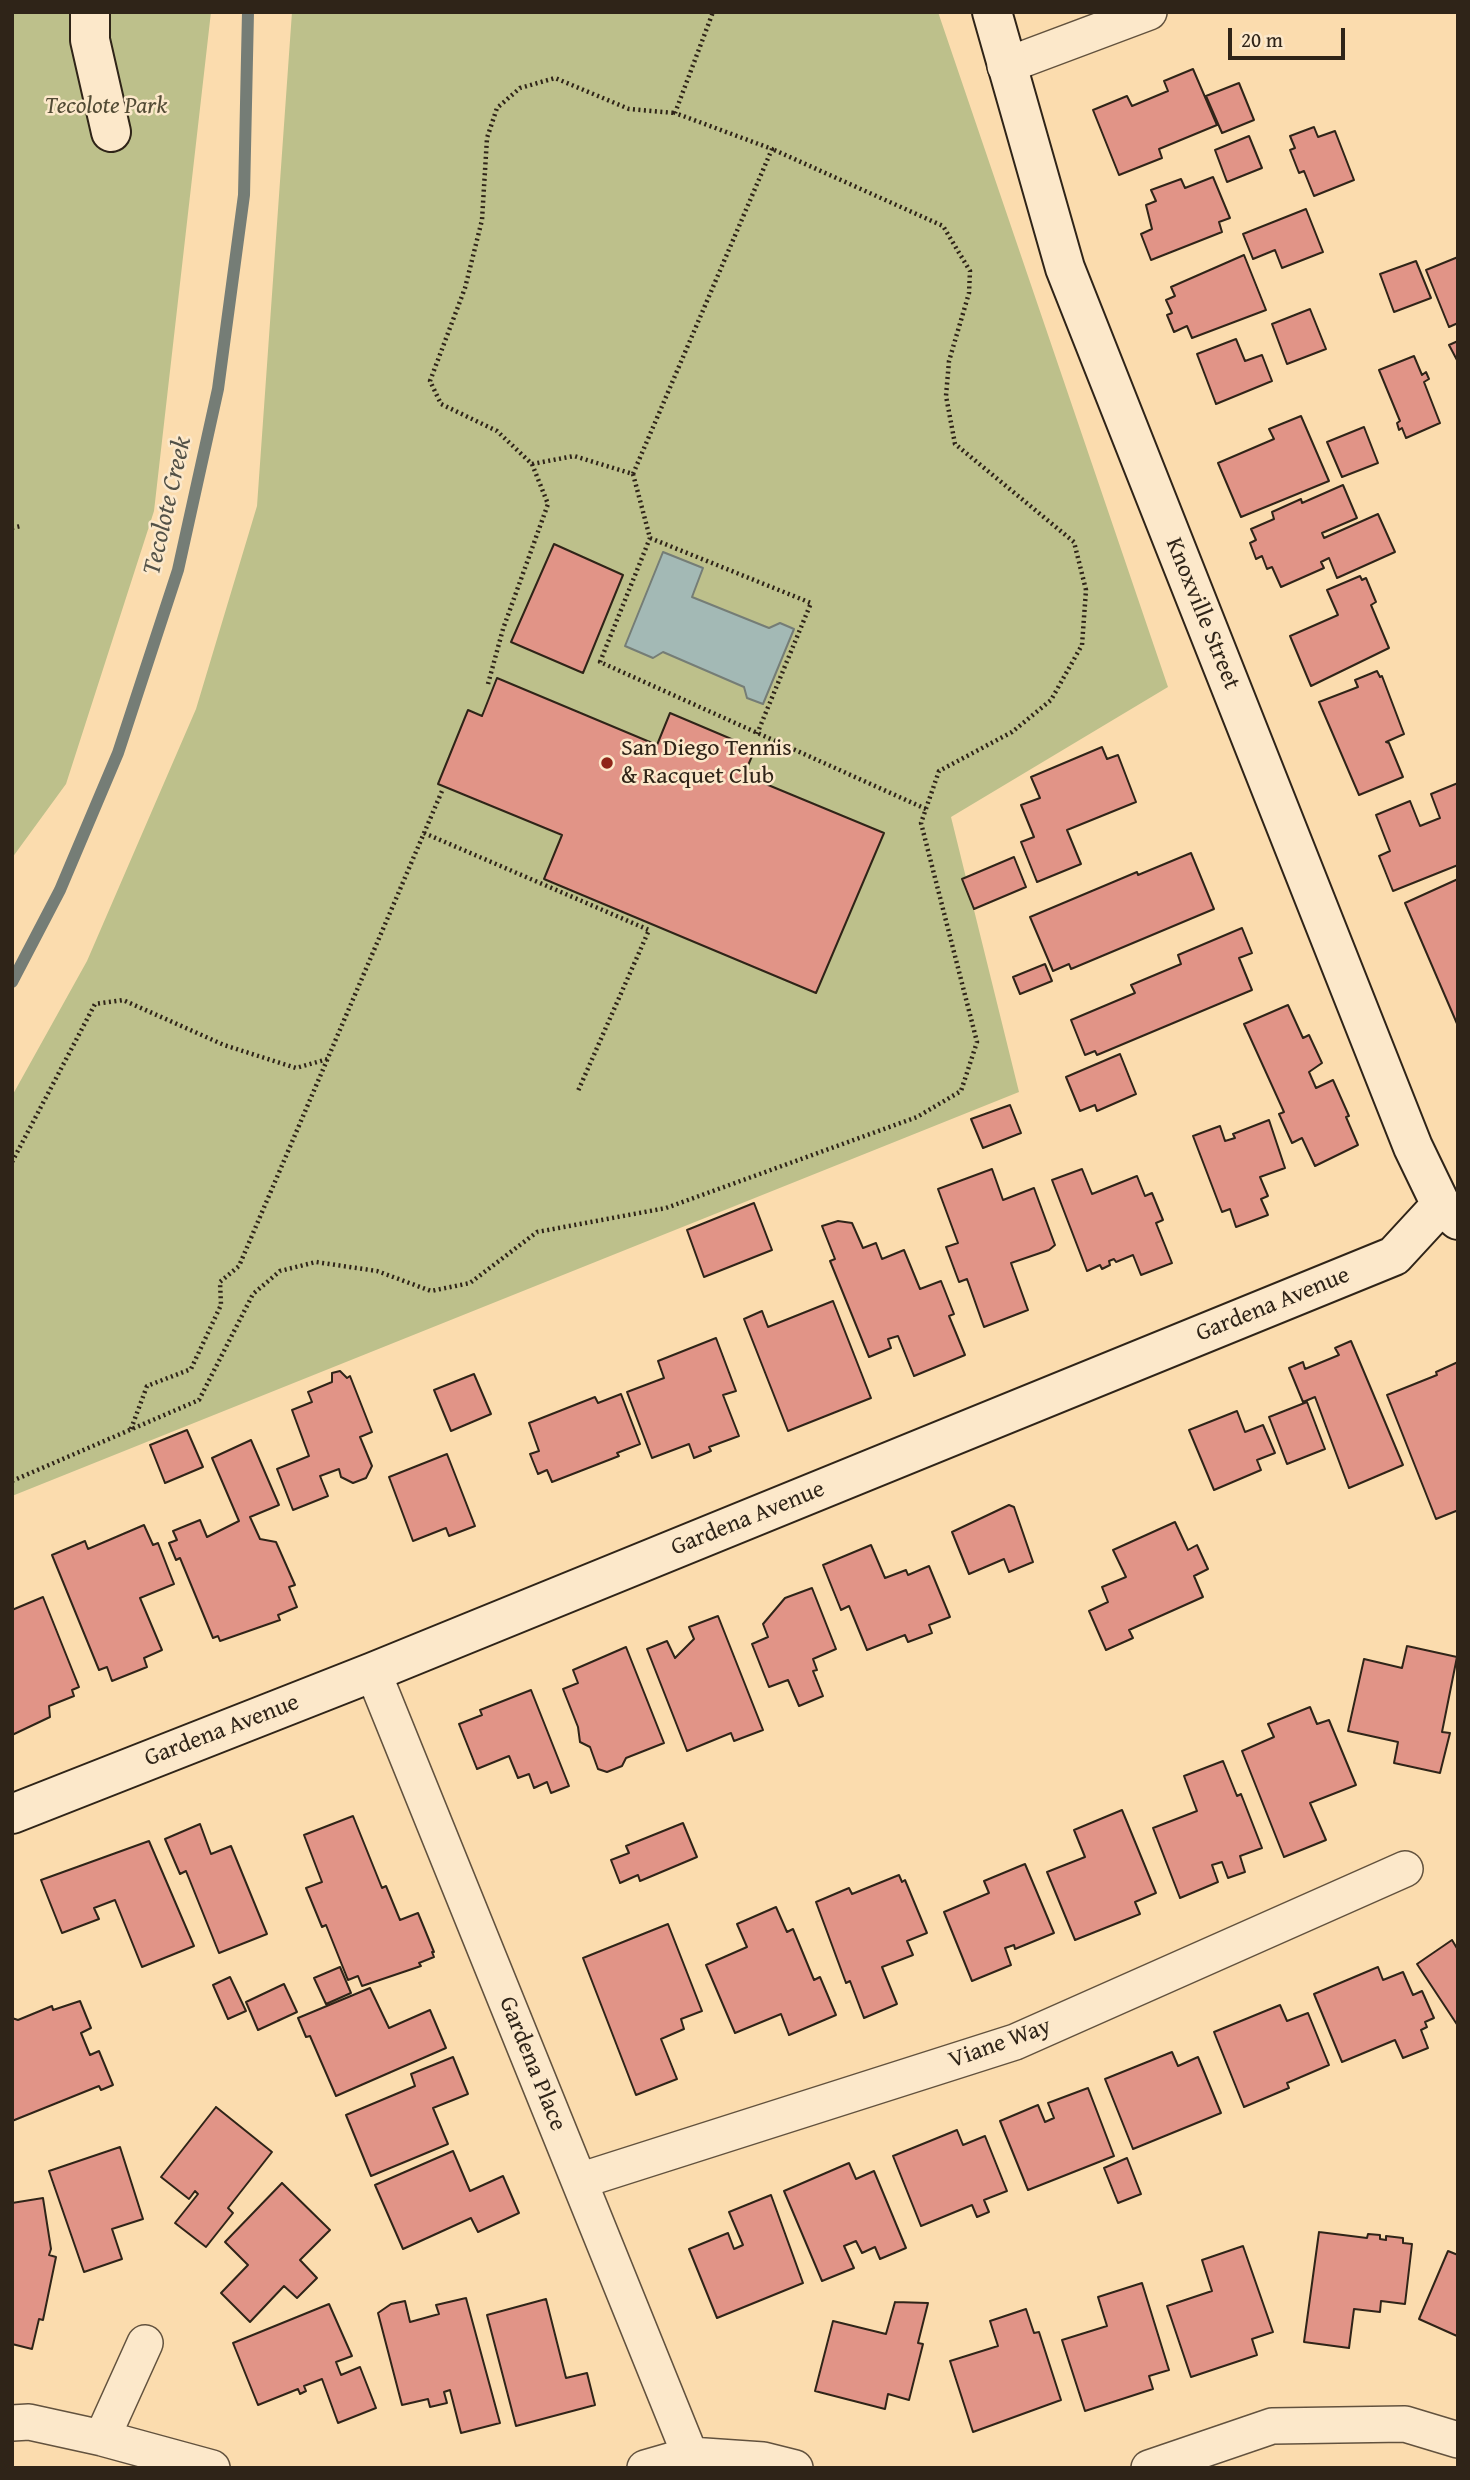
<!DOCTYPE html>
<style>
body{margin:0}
#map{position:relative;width:1470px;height:2480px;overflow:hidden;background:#fbdcae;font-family:"Gentium Book Plus",serif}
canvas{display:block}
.frame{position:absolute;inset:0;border:14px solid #2f2418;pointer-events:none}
.scale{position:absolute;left:1228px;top:28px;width:117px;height:32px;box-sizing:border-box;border:4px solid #2f2418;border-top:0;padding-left:9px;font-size:21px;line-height:24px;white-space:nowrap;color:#2f2418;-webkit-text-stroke:5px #fce8ca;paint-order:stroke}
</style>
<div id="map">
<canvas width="1470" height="2480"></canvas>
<div class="frame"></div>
<div class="scale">20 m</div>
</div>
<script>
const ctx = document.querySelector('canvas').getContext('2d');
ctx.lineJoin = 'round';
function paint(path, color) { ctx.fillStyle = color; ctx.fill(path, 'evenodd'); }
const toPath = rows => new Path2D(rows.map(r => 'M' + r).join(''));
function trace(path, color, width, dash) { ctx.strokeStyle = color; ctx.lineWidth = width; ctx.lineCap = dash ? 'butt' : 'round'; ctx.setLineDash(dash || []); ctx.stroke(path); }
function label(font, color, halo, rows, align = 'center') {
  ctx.font = font + ' "Gentium Book Plus",serif'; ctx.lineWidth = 5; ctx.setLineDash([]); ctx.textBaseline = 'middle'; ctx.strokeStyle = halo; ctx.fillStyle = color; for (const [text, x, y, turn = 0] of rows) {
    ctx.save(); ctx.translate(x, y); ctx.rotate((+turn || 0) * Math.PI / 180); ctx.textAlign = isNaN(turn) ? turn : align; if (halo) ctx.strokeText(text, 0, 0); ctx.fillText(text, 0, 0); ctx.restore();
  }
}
const green = toPath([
 [12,12,211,12,154,511,66,784,12,858],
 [292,12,938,12,1168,687,951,817,1019,1092,12,1496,12,1096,87,961,196,709,257,506]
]);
const water = toPath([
 [663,552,703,568,692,597,769,628,780,623,794,629,763,704,747,698,744,687,663,652,653,658,625,646,663,552]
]);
const stream = toPath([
 [12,982,60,890,118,753,178,570,218,389,244,195,248,12]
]);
const building = toPath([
 [1193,69,1217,125,1159,149,1162,158,1119,175,1093,110,1127,96,1132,106,1168,91,1164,81,1193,69],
 [1239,83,1254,120,1222,133,1206,96,1239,83],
 [1314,127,1318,137,1335,131,1354,180,1314,196,1304,171,1299,173,1290,150,1295,148,1290,136,1314,127],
 [1249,136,1262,168,1227,182,1215,150,1249,136],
 [1213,177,1230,218,1219,222,1222,232,1151,260,1141,234,1152,229,1146,205,1156,201,1151,190,1181,179,1185,188,1213,177],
 [1306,209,1323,252,1282,268,1275,250,1253,259,1243,234,1306,209],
 [1244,255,1266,310,1192,338,1187,326,1174,332,1167,315,1172,313,1166,300,1175,296,1171,287,1244,255],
 [1458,257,1458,323,1449,327,1426,270,1458,257],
 [1416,261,1431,298,1394,312,1380,274,1416,261],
 [1310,309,1326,349,1287,364,1272,324,1310,309],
 [1236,339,1245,361,1262,355,1272,381,1216,404,1197,354,1236,339],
 [1458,341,1458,362,1449,345,1458,341],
 [1414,356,1422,375,1426,372,1429,379,1424,382,1440,423,1406,438,1402,428,1399,430,1397,423,1400,421,1379,370,1414,356],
 [1301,416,1329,481,1241,517,1218,463,1274,439,1269,429,1301,416],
 [1364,427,1378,463,1342,477,1327,442,1364,427],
 [1343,485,1357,518,1322,533,1324,538,1378,514,1395,552,1337,578,1329,558,1321,562,1324,568,1281,587,1272,567,1267,569,1262,556,1256,559,1250,543,1256,540,1251,529,1274,519,1272,512,1301,499,1302,503,1343,485],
 [554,544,623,575,583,673,511,642,554,544],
 [1360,576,1362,580,1366,578,1376,602,1371,605,1389,648,1311,686,1290,636,1338,615,1327,590,1360,576],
 [1377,671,1380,677,1382,676,1404,734,1386,742,1389,743,1403,777,1359,795,1319,702,1358,687,1355,680,1377,671],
 [497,678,657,745,670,713,755,749,744,775,884,833,816,993,544,879,562,835,438,784,468,710,482,716,497,678],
 [1102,747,1107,759,1118,755,1136,802,1067,830,1081,864,1037,882,1021,842,1034,837,1021,805,1040,798,1031,777,1102,747],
 [1458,783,1458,865,1393,891,1379,856,1390,851,1376,815,1410,801,1420,826,1440,818,1431,794,1458,783],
 [1191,853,1214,909,1071,969,1069,964,1053,971,1030,917,1137,872,1138,875,1191,853],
 [1014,857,1026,887,974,909,962,879,1014,857],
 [1458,879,1458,1026,1405,903,1458,879],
 [1242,928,1252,953,1239,958,1252,990,1097,1055,1095,1051,1085,1055,1071,1020,1135,993,1131,985,1181,964,1178,955,1242,928],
 [1045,964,1052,981,1020,994,1013,977,1045,964],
 [1288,1005,1303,1038,1309,1035,1322,1063,1309,1072,1316,1088,1333,1080,1349,1116,1346,1117,1358,1145,1315,1166,1302,1138,1292,1143,1279,1114,1284,1112,1244,1024,1288,1005],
 [1120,1054,1136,1094,1097,1111,1095,1105,1080,1111,1066,1077,1120,1054],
 [1010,1105,1021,1133,983,1148,971,1119,1010,1105],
 [1269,1120,1285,1168,1260,1177,1268,1196,1261,1199,1268,1215,1236,1227,1230,1209,1222,1212,1193,1136,1220,1126,1225,1141,1235,1138,1233,1134,1269,1120],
 [992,1169,1003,1200,1034,1188,1055,1245,1049,1250,1011,1263,1028,1310,984,1327,967,1279,959,1282,946,1247,958,1243,938,1189,992,1169],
 [1082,1169,1092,1194,1137,1176,1145,1196,1152,1193,1163,1220,1156,1223,1172,1263,1141,1275,1133,1255,1116,1262,1114,1259,1109,1261,1110,1265,1102,1269,1100,1265,1087,1271,1052,1180,1082,1169],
 [754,1203,772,1250,704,1277,687,1230,754,1203],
 [838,1221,852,1223,863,1248,876,1243,882,1259,904,1250,920,1289,941,1281,954,1314,949,1316,965,1355,914,1376,898,1336,888,1339,891,1348,869,1357,830,1261,835,1259,822,1226,838,1221],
 [833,1301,871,1398,788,1431,744,1319,762,1311,768,1327,833,1301],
 [716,1338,736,1391,723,1395,739,1436,709,1447,711,1451,694,1458,689,1444,652,1458,627,1392,664,1378,658,1361,716,1338],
 [1351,1341,1403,1465,1349,1488,1315,1397,1303,1402,1289,1368,1303,1362,1305,1369,1339,1355,1335,1348,1351,1341],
 [1458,1362,1458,1513,1456,1511,1436,1519,1387,1395,1437,1375,1436,1372,1458,1362],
 [340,1371,347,1378,350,1376,372,1432,360,1437,372,1466,366,1478,353,1483,341,1477,339,1469,320,1476,328,1496,293,1510,277,1469,309,1456,292,1410,312,1402,308,1392,332,1382,332,1373,340,1371],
 [474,1374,491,1414,451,1431,434,1390,474,1374],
 [621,1394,640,1444,617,1453,619,1456,552,1482,547,1470,538,1474,530,1454,539,1451,529,1423,595,1397,598,1403,621,1394],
 [1307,1402,1325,1449,1287,1464,1269,1417,1307,1402],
 [1237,1411,1245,1432,1263,1425,1275,1453,1257,1460,1261,1470,1214,1490,1189,1430,1237,1411],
 [187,1430,203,1467,165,1483,150,1445,187,1430],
 [251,1440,279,1505,250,1517,260,1539,276,1542,295,1585,289,1587,297,1607,278,1615,280,1620,220,1641,218,1636,213,1638,180,1558,176,1560,169,1543,177,1540,173,1531,200,1520,207,1537,239,1521,212,1458,251,1440],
 [447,1454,475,1526,449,1536,446,1528,413,1541,389,1477,447,1454],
 [1009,1505,1014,1507,1033,1562,1009,1572,1004,1559,969,1574,952,1532,1009,1505],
 [1175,1522,1188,1550,1197,1545,1208,1569,1194,1576,1203,1597,1129,1630,1133,1638,1106,1650,1089,1611,1108,1602,1102,1587,1126,1577,1113,1550,1175,1522],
 [144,1525,153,1545,158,1543,174,1584,140,1598,162,1650,144,1658,147,1667,112,1681,107,1667,99,1670,52,1555,85,1541,88,1549,144,1525],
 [871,1545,885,1578,906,1570,908,1575,929,1566,950,1617,929,1625,932,1633,908,1642,905,1635,867,1650,849,1606,841,1610,823,1565,871,1545],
 [812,1588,836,1649,813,1659,817,1670,813,1671,823,1696,799,1706,788,1680,769,1687,752,1644,768,1637,763,1624,785,1598,812,1588],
 [43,1597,79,1687,72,1690,74,1696,49,1706,50,1717,12,1735,12,1610,43,1597],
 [718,1616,763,1730,734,1741,731,1733,687,1751,647,1649,667,1641,675,1658,694,1639,689,1627,718,1616],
 [1407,1646,1457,1657,1442,1732,1450,1733,1440,1773,1394,1763,1398,1742,1348,1731,1364,1659,1402,1668,1407,1646],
 [626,1647,664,1743,626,1758,622,1766,607,1772,598,1769,590,1747,580,1742,578,1727,563,1689,578,1683,573,1670,626,1647],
 [531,1690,569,1786,551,1793,547,1782,534,1788,529,1774,518,1778,509,1756,477,1769,459,1724,482,1715,480,1710,531,1690],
 [1310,1707,1317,1724,1329,1720,1356,1785,1310,1803,1326,1840,1284,1857,1242,1751,1274,1737,1268,1724,1310,1707],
 [1223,1761,1237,1796,1241,1794,1262,1848,1240,1856,1245,1872,1228,1878,1222,1862,1212,1865,1218,1882,1180,1898,1153,1828,1197,1811,1184,1776,1223,1761],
 [1122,1810,1156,1893,1135,1902,1140,1914,1075,1940,1047,1872,1085,1857,1074,1830,1122,1810],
 [353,1816,382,1888,386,1886,400,1920,418,1913,434,1952,432,1952,434,1957,419,1963,421,1966,362,1986,358,1976,348,1980,326,1925,322,1927,306,1888,322,1882,304,1835,353,1816],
 [683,1823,697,1857,640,1881,638,1875,620,1883,611,1860,629,1853,626,1846,683,1823],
 [200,1824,211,1854,231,1846,267,1934,219,1953,186,1871,180,1874,165,1839,200,1824],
 [149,1841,194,1946,142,1967,115,1900,94,1908,99,1919,62,1933,41,1880,149,1841],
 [1025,1864,1054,1933,1015,1949,1014,1945,1005,1948,1011,1965,972,1981,944,1912,989,1893,984,1881,1025,1864],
 [899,1875,902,1882,905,1880,927,1933,907,1941,913,1955,882,1967,897,2004,864,2018,850,1981,846,1983,816,1902,849,1888,852,1894,899,1875],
 [776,1907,787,1932,793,1929,814,1980,820,1977,836,2015,789,2035,781,2014,735,2033,706,1965,747,1947,737,1924,776,1907],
 [668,1924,702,2011,681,2019,684,2029,661,2039,677,2079,636,2095,583,1958,668,1924],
 [1452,1940,1458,1950,1458,2026,1417,1964,1452,1940],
 [340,1967,351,1993,326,2004,314,1978,340,1967],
 [1378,1967,1383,1980,1403,1972,1413,1995,1422,1991,1434,2018,1425,2022,1427,2027,1421,2030,1428,2048,1403,2058,1395,2040,1342,2062,1314,1994,1378,1967],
 [230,1977,246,2011,228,2019,213,1985,230,1977],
 [284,1984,297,2012,258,2030,246,2002,284,1984],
 [370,1988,389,2028,430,2010,446,2048,336,2096,310,2036,306,2037,298,2018,370,1988],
 [80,2001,91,2028,81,2033,90,2055,99,2051,113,2085,101,2090,99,2086,12,2121,12,2018,18,2020,52,2006,53,2010,80,2001],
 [1280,2005,1287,2021,1308,2013,1329,2065,1287,2083,1289,2088,1244,2107,1214,2032,1280,2005],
 [1172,2052,1178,2066,1198,2057,1221,2113,1133,2149,1105,2079,1172,2052],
 [453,2057,468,2094,433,2108,448,2144,371,2176,346,2115,415,2086,411,2074,453,2057],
 [1088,2088,1114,2156,1028,2190,1000,2121,1038,2105,1045,2122,1054,2118,1048,2103,1088,2088],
 [216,2107,272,2152,228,2208,233,2213,206,2247,175,2223,198,2194,195,2191,189,2199,161,2177,216,2107],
 [957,2130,963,2145,985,2136,1007,2191,984,2200,989,2212,977,2217,972,2205,921,2226,893,2156,957,2130],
 [120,2147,143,2219,112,2229,122,2259,84,2272,49,2171,120,2147],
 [453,2151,470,2191,503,2176,519,2213,478,2232,471,2218,403,2249,375,2185,453,2151],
 [1127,2158,1141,2194,1118,2203,1104,2168,1127,2158],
 [849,2163,856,2179,874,2171,906,2248,880,2259,875,2247,862,2253,856,2241,844,2246,854,2268,822,2281,784,2191,849,2163],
 [282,2183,330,2230,300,2260,317,2278,297,2298,284,2286,250,2322,221,2293,248,2265,225,2242,282,2183],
 [771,2195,803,2283,717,2318,689,2249,728,2233,734,2249,743,2245,729,2212,771,2195],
 [43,2198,51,2249,49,2255,56,2257,43,2320,39,2319,32,2349,12,2344,12,2203,43,2198],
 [1319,2232,1367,2238,1368,2234,1380,2235,1380,2239,1386,2240,1386,2236,1403,2238,1403,2243,1412,2244,1405,2304,1381,2301,1380,2312,1354,2309,1349,2348,1304,2342,1319,2232],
 [1243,2246,1273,2332,1252,2339,1257,2355,1191,2377,1167,2306,1212,2291,1202,2260,1243,2246],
 [1448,2251,1458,2255,1457,2336,1419,2319,1448,2251],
 [1142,2283,1169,2370,1149,2376,1153,2389,1085,2411,1062,2340,1107,2326,1098,2297,1142,2283],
 [466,2298,500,2423,461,2433,450,2390,444,2392,447,2403,430,2407,428,2399,402,2405,378,2313,391,2304,405,2301,410,2322,439,2314,436,2305,466,2298],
 [546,2299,566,2378,587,2373,595,2405,516,2426,487,2315,546,2299],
 [895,2302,928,2303,918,2343,923,2344,909,2400,888,2394,885,2409,815,2391,833,2321,886,2334,895,2302],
 [329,2304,352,2356,336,2362,341,2375,360,2367,376,2408,338,2423,322,2379,304,2386,306,2391,300,2394,298,2389,258,2405,233,2343,329,2304],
 [1026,2309,1034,2333,1039,2332,1061,2400,973,2432,950,2361,998,2346,990,2321,1026,2309]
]);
const path = toPath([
 [532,464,574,456,633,474,772,149,675,113,713,12],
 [633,474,650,538,600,662,926,809],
 [12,528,21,526],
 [650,538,811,603,757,734],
 [488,684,503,629,548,504,532,464,497,431,441,404,430,381,465,288,482,220,487,138,497,108,520,88,555,78,629,109,675,113],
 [424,833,649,930,578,1091],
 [12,1162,95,1004,123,1000,224,1045,296,1068,328,1059],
 [131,1429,147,1386,191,1369,221,1305,220,1282,239,1266,442,791],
 [12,1481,199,1400,253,1294,280,1271,316,1262,377,1271,431,1291,470,1283,537,1232,666,1208,917,1117,961,1091,977,1042,921,823,939,771,1012,732,1051,700,1082,645,1086,590,1074,542,955,444,946,396,949,361,969,293,970,271,943,226,772,149]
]);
const street = toPath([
 [1005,66,1149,12],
 [373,1672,690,2455],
 [579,2181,1015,2042,1405,1869],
 [12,2423,29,2422,102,2438,212,2468],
 [102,2438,145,2343],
 [645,2468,690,2455,763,2460,795,2468],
 [1149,2468,1272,2426,1405,2424,1458,2440]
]);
const secondary = toPath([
 [90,12,90,40,111,132],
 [992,12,1065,268,1413,1147,1441,1205,1458,1220],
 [12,1814,373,1672,1394,1256,1441,1205]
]);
const markers = [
 [607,763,7,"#8f2418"]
];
const parkNames = [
 ["Tecolote Park",106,107]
];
const streetNames = [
 ["Knoxville Street",1202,614,68],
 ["Gardena Avenue",1273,1305,-22],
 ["Gardena Avenue",748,1519,-22],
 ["Gardena Avenue",222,1731,-21],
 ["Viane Way",1000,2044,-20],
 ["Gardena Place",532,2064,68]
];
const poiNames = [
 ["San Diego Tennis",621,749],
 ["& Racquet Club",621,777]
];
const waterNames = [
 ["Tecolote Creek",168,506,-77]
];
paint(green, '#bdc08b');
paint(water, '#a3b9b5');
trace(water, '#757d76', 2);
trace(stream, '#757d76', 12);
paint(building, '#e19487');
trace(building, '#2f2418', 2);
trace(street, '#62523e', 38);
trace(secondary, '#2f2418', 42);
trace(path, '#2f2418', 4.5, [2, 3.5]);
trace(street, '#fce8ca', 35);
trace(secondary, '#fce8ca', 38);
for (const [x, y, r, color] of markers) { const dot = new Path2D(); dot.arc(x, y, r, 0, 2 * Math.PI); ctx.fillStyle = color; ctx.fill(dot); trace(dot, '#fce8ca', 2.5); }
label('italic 24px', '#524b35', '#fce8ca', parkNames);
label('24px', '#2f2418', '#fce8ca', streetNames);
label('24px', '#2f2418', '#fce8ca', poiNames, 'left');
label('italic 26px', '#525147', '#fce8ca', waterNames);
</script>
